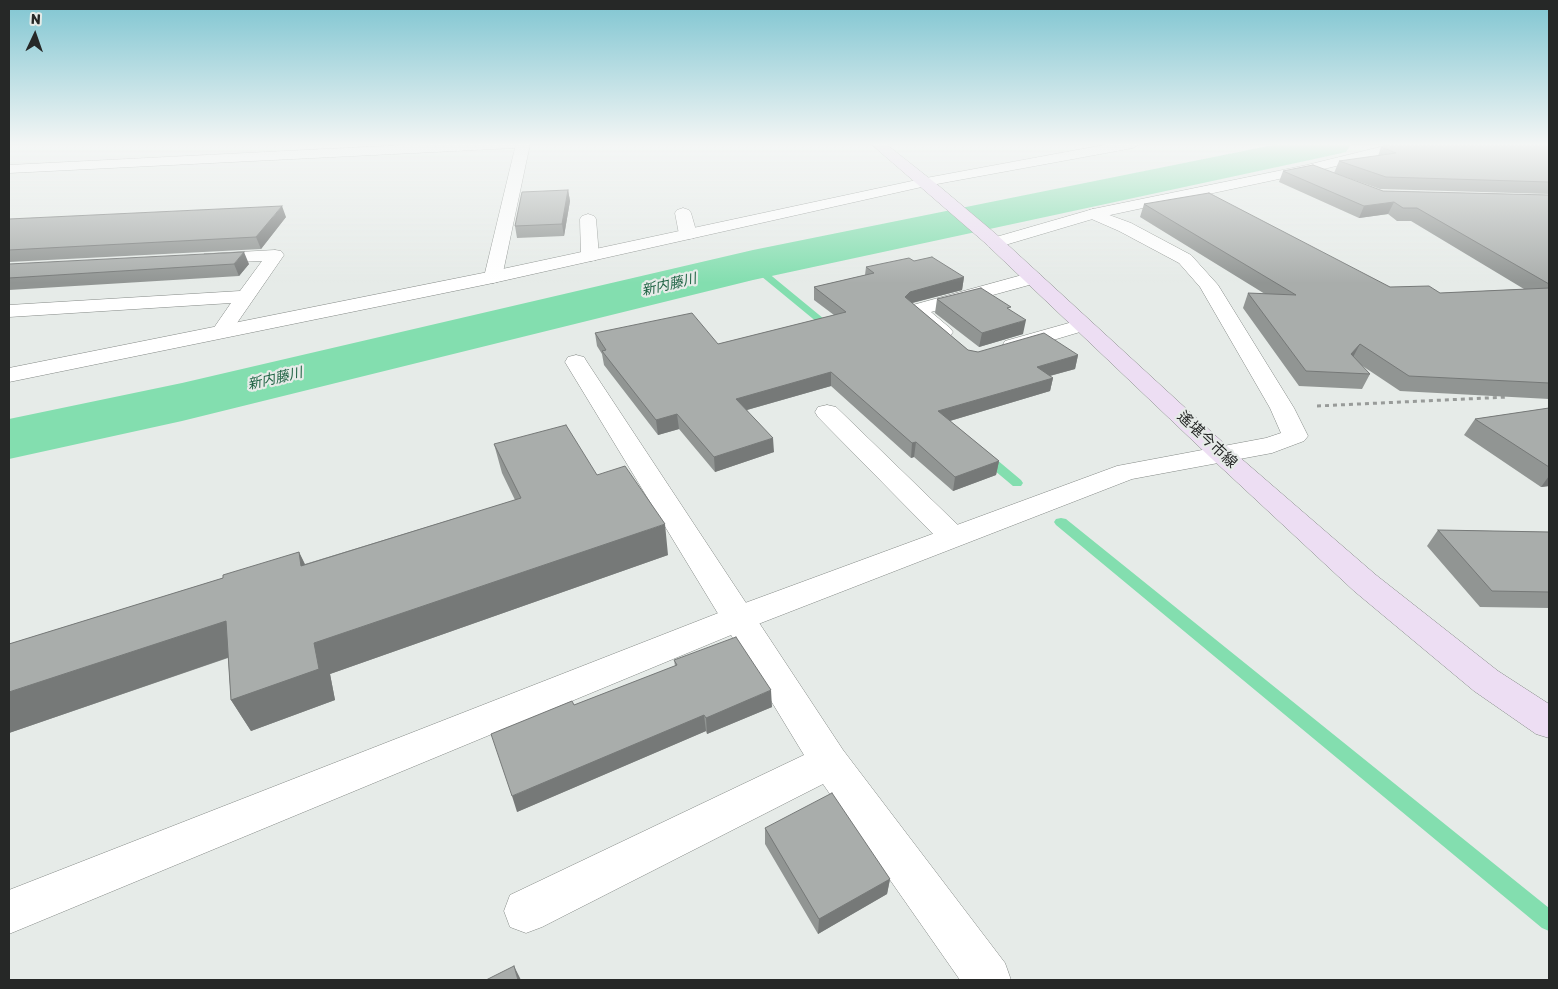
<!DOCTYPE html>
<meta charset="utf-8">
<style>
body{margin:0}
#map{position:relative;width:1558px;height:989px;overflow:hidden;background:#e6ebe8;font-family:Rubik,sans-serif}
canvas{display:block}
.frame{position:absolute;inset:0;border:10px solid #262827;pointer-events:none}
.north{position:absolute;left:10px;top:10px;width:50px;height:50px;-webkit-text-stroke:4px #e6ebe8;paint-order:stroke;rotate:3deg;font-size:14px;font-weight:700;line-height:20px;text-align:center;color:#262827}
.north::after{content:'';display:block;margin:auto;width:18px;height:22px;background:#262827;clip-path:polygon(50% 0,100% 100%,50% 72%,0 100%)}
</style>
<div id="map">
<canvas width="1558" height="989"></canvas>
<div class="frame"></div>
<div class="north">N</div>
</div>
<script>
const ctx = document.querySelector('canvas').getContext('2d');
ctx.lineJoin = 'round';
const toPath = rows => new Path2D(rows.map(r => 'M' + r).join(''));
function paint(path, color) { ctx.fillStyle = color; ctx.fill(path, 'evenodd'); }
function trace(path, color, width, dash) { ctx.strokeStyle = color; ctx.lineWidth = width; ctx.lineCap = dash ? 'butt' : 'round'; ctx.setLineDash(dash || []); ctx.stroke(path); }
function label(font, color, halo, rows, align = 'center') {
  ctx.font = font + ' Rubik,"Noto Sans JP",sans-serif'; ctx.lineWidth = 4.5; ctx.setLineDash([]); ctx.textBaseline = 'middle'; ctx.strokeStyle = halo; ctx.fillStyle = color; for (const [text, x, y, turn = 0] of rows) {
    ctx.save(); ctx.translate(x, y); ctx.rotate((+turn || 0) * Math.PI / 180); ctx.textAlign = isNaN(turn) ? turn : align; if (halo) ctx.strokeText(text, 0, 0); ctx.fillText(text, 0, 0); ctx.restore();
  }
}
const stream = toPath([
 [750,263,756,263,835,328,835,332,829,332,750,267,750,263],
 [986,453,990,454,1021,480,1023,483,1021,486,1013,486,982,460,980,457,982,454,986,453],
 [1061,518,1066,519,1549,908,1549,931,1542,928,1056,525,1054,522,1056,519,1061,518]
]);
const river = toPath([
 [1278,144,1351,144,1346,152,1333,155,753,280,182,421,9,459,9,419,182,383,753,250,1278,144]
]);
const path = toPath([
 [1317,406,1508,397]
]);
const minor = toPath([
 [424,144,530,144,502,277,500,281,493,283,486,281,484,277,515,148,9,173,9,165,424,144],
 [1392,144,1416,144,1415,147,1307,173,1096,218,995,248,989,247,986,243,989,239,1093,209,1307,165,1392,144],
 [683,208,689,210,691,213,697,234,694,238,688,239,682,238,679,234,675,213,677,210,683,208],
 [588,214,594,216,596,219,599,256,596,260,590,261,584,260,581,256,580,219,582,216,588,214],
 [275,250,281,251,284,255,228,336,221,338,214,336,211,332,231,303,9,317,9,305,240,291,262,261,210,263,204,262,201,258,204,254,275,250],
 [1033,272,1040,274,1042,278,1040,282,931,312,950,328,953,332,950,336,943,338,936,336,906,310,909,306,1033,272],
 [1083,319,1090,321,1093,325,1090,329,1013,352,1005,351,1002,346,1005,341,1083,319],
 [576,355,584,357,587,362,843,750,1005,963,1011,980,960,980,823,784,542,927,526,933,510,927,504,911,510,895,804,755,565,362,568,357,576,355],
 [827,405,836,407,963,530,968,537,963,544,953,547,943,544,818,417,815,412,818,407,827,405]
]);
const tertiary = toPath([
 [1109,144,1139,144,1133,148,926,186,493,283,9,382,9,368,493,271,926,178,1109,144],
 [1093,209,1131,223,1191,255,1218,285,1294,408,1308,436,1304,441,1272,453,1132,479,748,628,9,934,9,890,726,610,1117,466,1266,438,1281,433,1270,408,1200,287,1179,263,1119,231,1087,217,1085,214,1087,211,1093,209]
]);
const secondary = toPath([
 [871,144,886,144,939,186,996,234,1229,448,1376,575,1498,671,1549,704,1549,738,1536,734,1474,691,1354,591,1211,458,984,242,871,144]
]);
const wall = toPath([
 [1549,144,1549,194,1380,189,1334,173,1339,161,1378,156,1381,147],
 [1283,171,1383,191,1549,195,1549,399,1400,391,1361,365,1370,374,1362,389,1299,386,1243,308,1248,293,1265,294,1140,217,1144,204,1390,287,1440,293,1524,289,1411,221,1397,221,1388,214,1359,218,1279,182],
 [568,190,570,201,564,236,517,238,515,226],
 [286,217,261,249,9,262,9,219],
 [914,261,964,277,962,290,912,303,968,350,978,352,1078,355,1075,369,1050,376,1053,378,1050,391,950,421,999,461,996,475,953,491,914,457,911,458,831,386,747,410,774,452,715,472,679,429,658,435,604,365,602,354,597,346,595,333,718,344,834,315,814,300,814,287,865,275,866,267],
 [9,264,249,264,239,276,9,290],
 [937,299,1010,310,1023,334,979,347,935,313],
 [1549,408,1549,486,1541,487,1464,435,1475,419],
 [494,444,597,475,668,555,330,674,335,700,251,731,231,700,228,658,9,733,9,644,223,578,299,552,305,564,515,500,502,473],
 [1438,530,1549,532,1549,608,1480,607,1427,546],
 [674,660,772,707,707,734,706,731,517,812,574,705,675,666],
 [765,828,890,879,887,894,818,934,765,844]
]);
const shadedWall = toPath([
 [568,190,570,201,564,236,562,224],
 [1394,202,1388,214,1359,218,1364,206],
 [282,206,286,217,261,249,256,237],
 [244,252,249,264,239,276,234,264],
 [964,277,962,290,908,304,905,297,910,292],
 [1026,320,1023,334,979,347,982,333],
 [1360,344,1352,359,1351,354],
 [1078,355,1075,369,1034,380,1037,367],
 [831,372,831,386,736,413,736,399],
 [1053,378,1050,391,936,425,938,411],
 [677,414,679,429,658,435,656,420],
 [773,438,774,452,715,472,714,457],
 [916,442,914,457,911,458,912,443],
 [999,461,996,475,953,491,955,477],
 [1549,476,1549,486,1541,487],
 [665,524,668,555,330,674,335,700,251,731,231,700,314,643],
 [299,552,313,582,301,566],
 [226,621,244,652,9,733,9,692],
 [771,690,772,707,707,734,706,718],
 [704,715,706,731,517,812,512,796],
 [890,879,887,894,818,934,819,919],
 [514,966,521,980,518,980]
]);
const building = toPath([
 [1393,144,1549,144,1549,182,1386,177,1339,161,1396,153,1381,147,1393,144],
 [1313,165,1383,191,1549,195,1549,284,1417,208,1403,208,1394,202,1364,206,1283,171,1313,165],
 [568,190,562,224,515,226,522,192,568,190],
 [1209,193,1390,287,1429,286,1440,293,1549,288,1549,383,1409,376,1360,344,1351,354,1370,374,1306,371,1248,293,1296,295,1144,204,1209,193],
 [282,206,256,237,9,250,9,219,282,206],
 [244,252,234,264,9,278,9,264,244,252],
 [932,257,964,277,910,292,905,297,968,350,978,352,1044,333,1078,355,1037,367,1053,378,938,411,999,461,955,477,916,442,912,443,831,372,736,399,773,438,714,457,677,414,656,420,602,351,606,350,595,333,692,313,718,344,846,312,814,287,874,273,866,267,909,258,914,261,932,257],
 [981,288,1011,307,1007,308,1026,320,982,333,937,299,981,288],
 [1549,408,1549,467,1475,419,1549,408],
 [566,425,597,475,625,466,665,524,314,643,319,669,231,700,226,621,9,692,9,644,223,578,223,575,299,552,301,566,521,498,494,444,566,425],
 [1438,530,1549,532,1549,592,1492,591,1438,530],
 [736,637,771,690,706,718,704,715,512,796,491,734,572,701,574,705,677,665,674,660,736,637],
 [832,793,890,879,819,919,765,828,832,793],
 [514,966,518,980,486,980,514,966]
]);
const farWaternames = [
 ["新内藤川",669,285,-13],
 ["新内藤川",275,379,-13]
];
const streetNames = [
 ["遙堪今市線",1207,440,43]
];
paint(stream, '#83deaf');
paint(river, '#83deaf');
trace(minor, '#848986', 1);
trace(tertiary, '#848986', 1);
trace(secondary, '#848986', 1);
trace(path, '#989b99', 3, [4, 4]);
paint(minor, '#fff');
paint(tertiary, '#fff');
paint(secondary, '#eddef3');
paint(wall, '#919593');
paint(shadedWall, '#767978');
paint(building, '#a9adab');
trace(building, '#767978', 1);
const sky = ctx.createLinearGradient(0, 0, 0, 283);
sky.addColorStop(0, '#7fc5d1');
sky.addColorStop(0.51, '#f4f6f5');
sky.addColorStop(1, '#f4f6f500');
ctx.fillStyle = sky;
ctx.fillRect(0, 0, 1558, 283);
label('italic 14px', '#1f6344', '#e6ebe8', farWaternames);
label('15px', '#262827', '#e6ebe8', streetNames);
</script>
